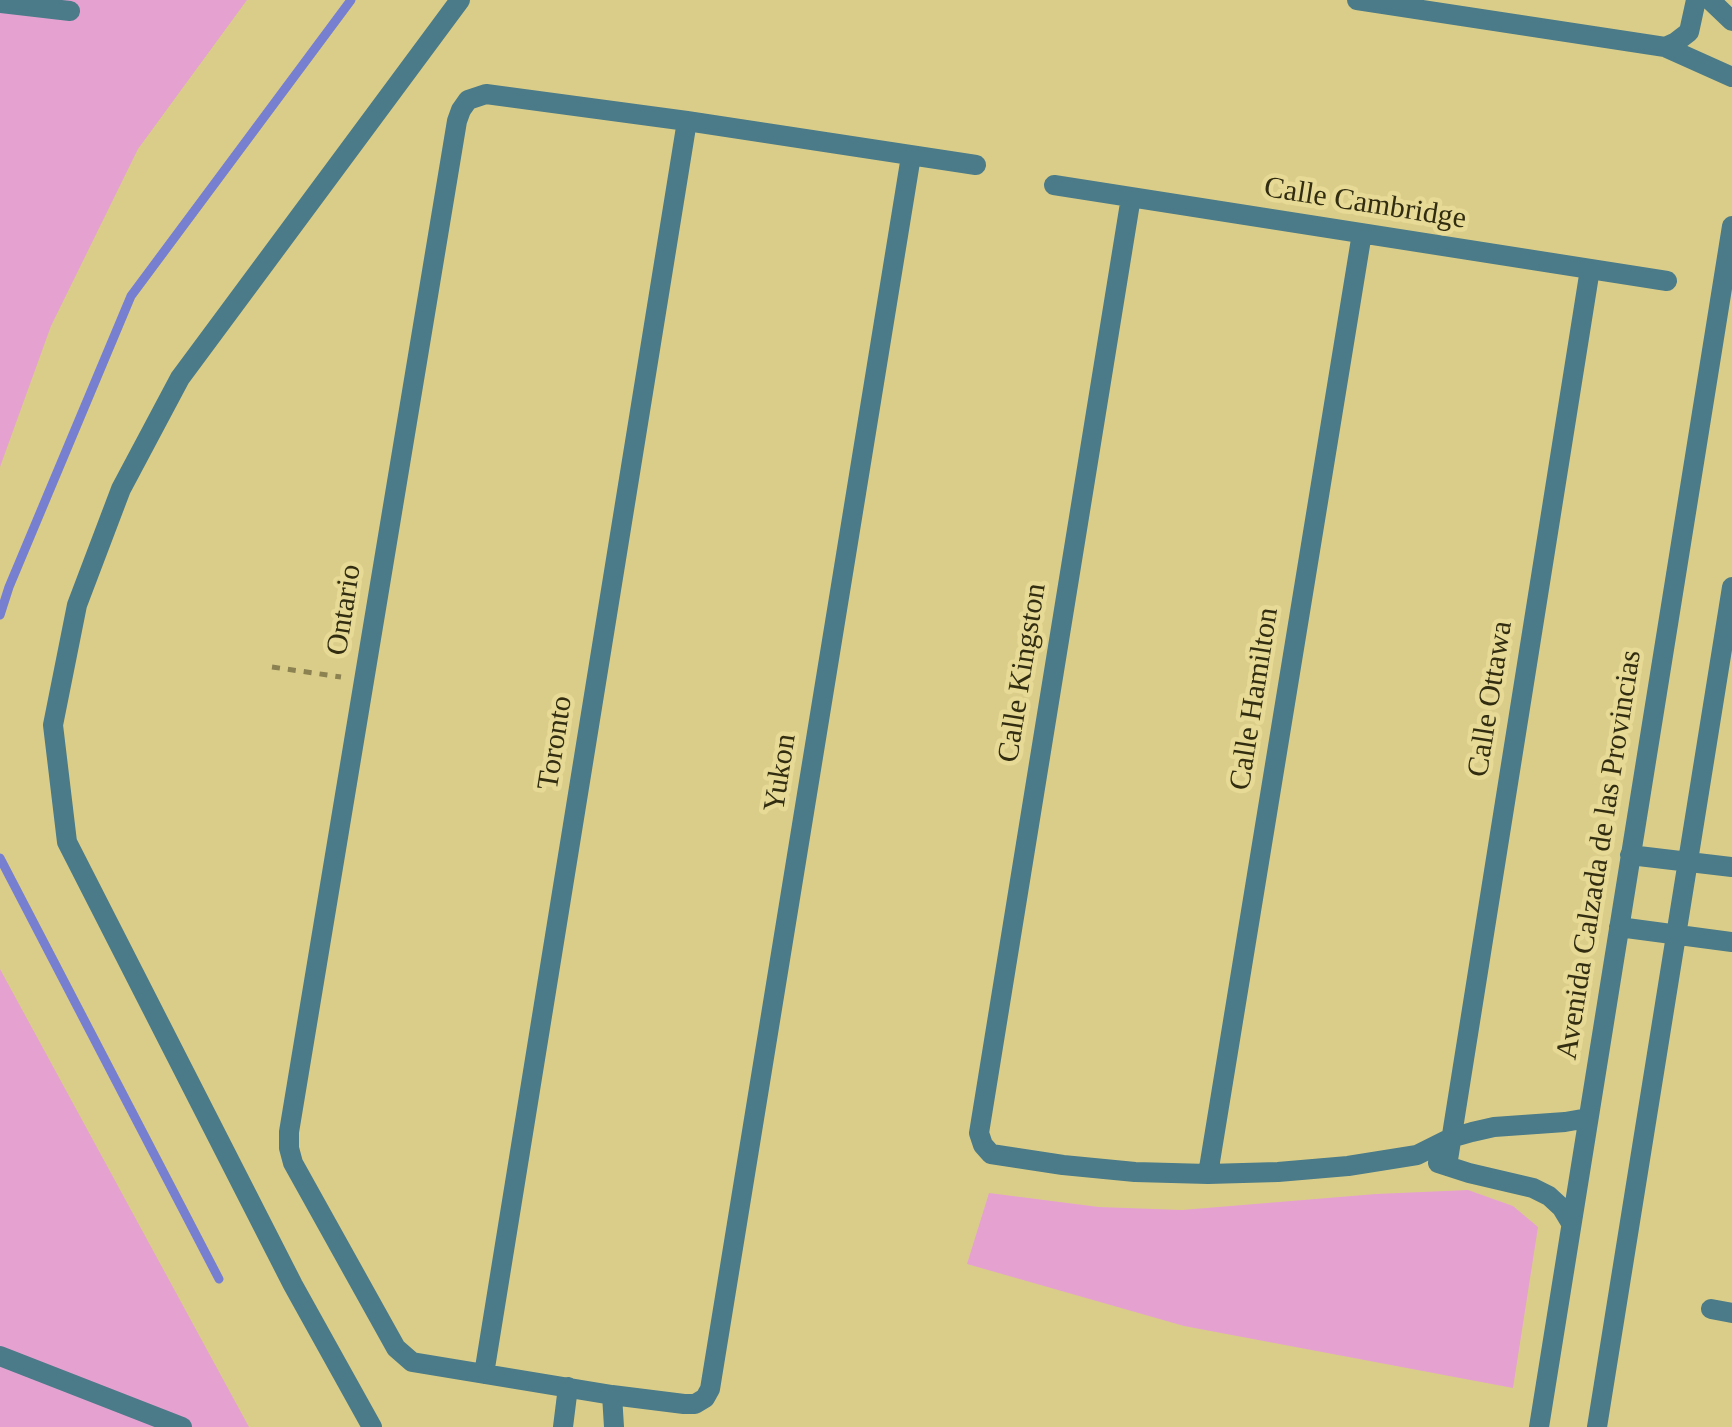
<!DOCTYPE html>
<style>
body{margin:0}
canvas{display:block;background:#dacd89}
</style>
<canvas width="1732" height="1427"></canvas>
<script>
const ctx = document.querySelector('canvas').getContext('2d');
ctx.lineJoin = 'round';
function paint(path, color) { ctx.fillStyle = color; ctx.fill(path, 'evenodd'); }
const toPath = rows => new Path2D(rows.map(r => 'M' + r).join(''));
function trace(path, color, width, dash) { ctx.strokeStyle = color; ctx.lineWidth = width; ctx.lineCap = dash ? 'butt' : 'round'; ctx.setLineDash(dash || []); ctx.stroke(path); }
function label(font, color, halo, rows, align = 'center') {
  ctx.font = font + ' Georgia,serif'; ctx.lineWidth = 9; ctx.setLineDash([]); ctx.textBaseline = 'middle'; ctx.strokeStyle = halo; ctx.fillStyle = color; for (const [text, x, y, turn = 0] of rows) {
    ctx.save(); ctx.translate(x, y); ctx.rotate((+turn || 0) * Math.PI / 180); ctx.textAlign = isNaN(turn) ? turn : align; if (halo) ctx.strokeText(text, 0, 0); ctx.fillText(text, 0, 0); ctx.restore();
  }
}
const green = toPath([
 [0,0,247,0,138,149,51,326,0,467],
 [0,969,249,1427,0,1427],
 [1468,1190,1513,1206,1538,1227,1513,1388,1184,1326,967,1264,989,1193,1099,1207,1182,1210,1376,1194]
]);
const stream = toPath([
 [0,615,9,587,131,296,351,0],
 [0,858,219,1279]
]);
const path = toPath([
 [272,667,341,677]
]);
const street = toPath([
 [1357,0,1665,47,1676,42,1689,32,1696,0],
 [1710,0,1732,21],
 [0,3,70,11],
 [1665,47,1732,77],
 [911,156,710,1389,705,1398,695,1404,684,1404,612,1395,412,1362,396,1348,293,1163,289,1148,289,1132,457,121,461,110,468,100,486,94,687,121,976,165],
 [1054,185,1667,281],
 [1131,197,979,1133,983,1145,991,1154,1063,1165,1135,1172,1208,1174,1278,1172,1348,1166,1417,1155,1451,1138,1472,1132,1494,1127,1565,1122,1588,1118],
 [1630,855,1732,867],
 [1619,927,1732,942],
 [1438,1163,1469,1173,1533,1188,1549,1196,1562,1208,1571,1223],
 [1447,1166,1590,269],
 [1208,1174,1362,233],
 [1711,1309,1732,1313],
 [0,1356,182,1427],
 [484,1374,687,121],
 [612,1395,614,1427],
 [372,1427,293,1285,67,842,53,725,77,605,121,489,180,378,460,0],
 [563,1427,568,1387],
 [1539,1427,1732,226],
 [1597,1427,1732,587]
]);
const streetNames = [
 ["Calle Cambridge",1365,204,9],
 ["Ontario",345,610,-81],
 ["Calle Kingston",1023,673,-81],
 ["Calle Hamilton",1255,699,-81],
 ["Calle Ottawa",1491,699,-81],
 ["Toronto",556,743,-81],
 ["Yukon",781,773,-81],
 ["Avenida Calzada de las Provincias",1600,855,-81]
];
paint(green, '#e5a2d1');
trace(stream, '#777fd1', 9);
trace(path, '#8c8251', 5, [8, 8]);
trace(street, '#4b7b88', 20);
label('30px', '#322d11', '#e7da96', streetNames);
</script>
